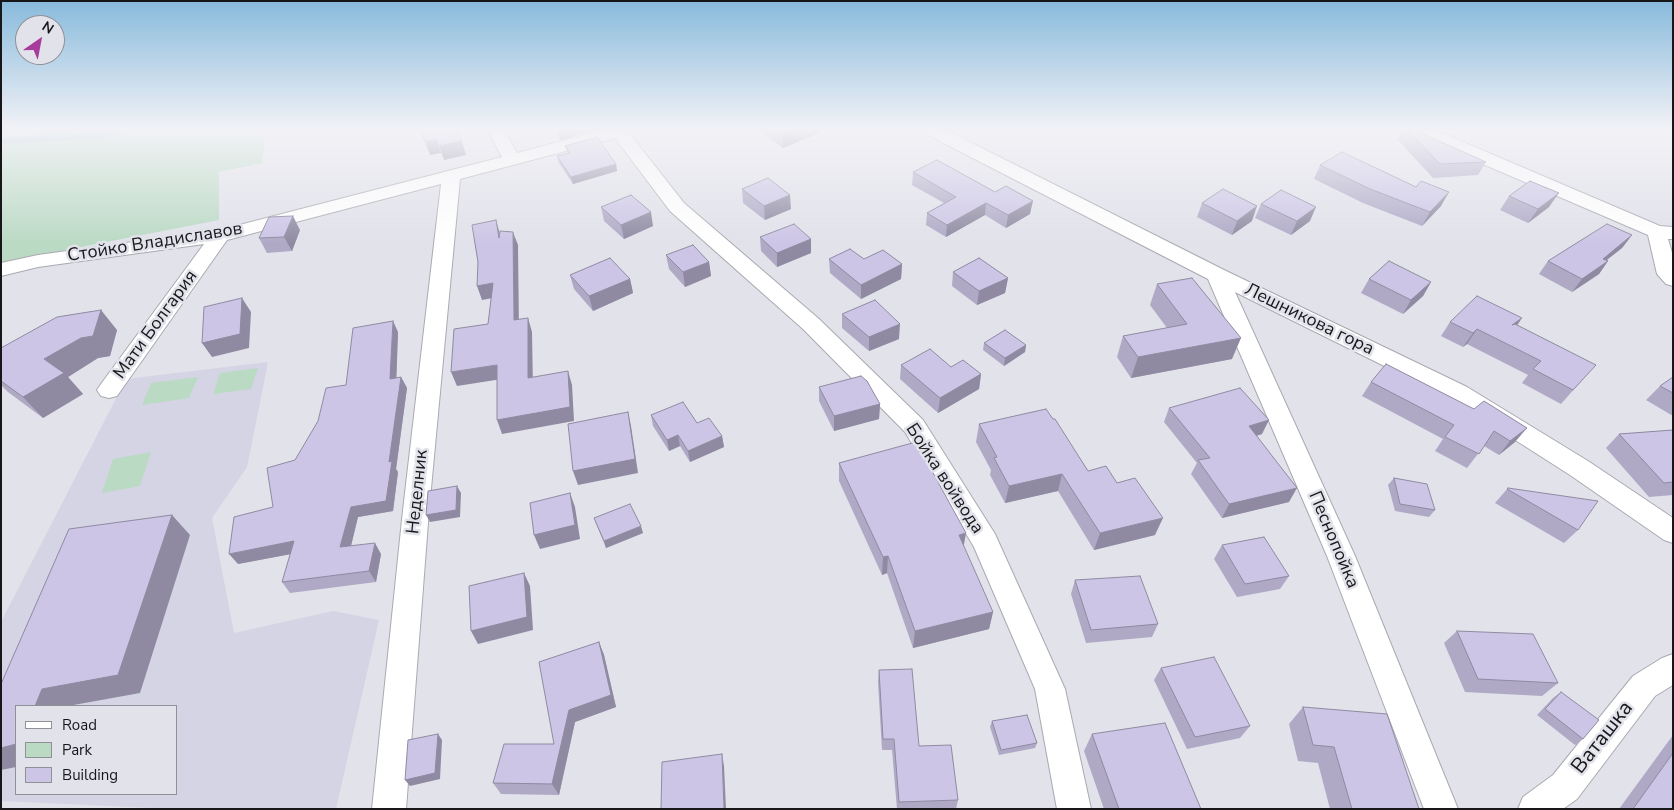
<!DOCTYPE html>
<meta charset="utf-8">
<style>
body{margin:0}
#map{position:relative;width:1674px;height:810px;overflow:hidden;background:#e1e2ea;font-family:"Nunito Sans",sans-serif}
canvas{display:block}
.frame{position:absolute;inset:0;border:2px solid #17171a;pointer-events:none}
.legend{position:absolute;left:15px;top:705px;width:162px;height:90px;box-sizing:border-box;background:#e1e2ea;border:1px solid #909197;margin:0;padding:6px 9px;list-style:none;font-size:15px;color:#17171a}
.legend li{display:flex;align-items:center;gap:10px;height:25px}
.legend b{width:25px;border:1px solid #909197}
.north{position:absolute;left:15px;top:15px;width:50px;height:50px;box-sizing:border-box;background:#e1e2ea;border:1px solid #909197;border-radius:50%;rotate:33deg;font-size:14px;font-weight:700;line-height:20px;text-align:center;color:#17171a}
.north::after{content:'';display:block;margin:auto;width:18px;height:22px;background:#a73c9c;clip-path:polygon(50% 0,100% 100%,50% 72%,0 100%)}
</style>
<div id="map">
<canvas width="1674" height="810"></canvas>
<div class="frame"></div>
<ul class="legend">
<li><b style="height:6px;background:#fff"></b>Road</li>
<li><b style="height:14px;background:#badac4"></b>Park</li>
<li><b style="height:14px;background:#ccc5e6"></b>Building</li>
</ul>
<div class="north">N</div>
</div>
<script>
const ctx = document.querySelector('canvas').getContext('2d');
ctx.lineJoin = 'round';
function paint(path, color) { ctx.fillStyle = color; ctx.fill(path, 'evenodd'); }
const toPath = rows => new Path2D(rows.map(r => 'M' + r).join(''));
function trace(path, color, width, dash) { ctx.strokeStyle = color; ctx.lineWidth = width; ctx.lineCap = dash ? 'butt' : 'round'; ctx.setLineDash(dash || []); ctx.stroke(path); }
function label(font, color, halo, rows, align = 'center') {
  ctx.font = font + ' "Nunito Sans",sans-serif'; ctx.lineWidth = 5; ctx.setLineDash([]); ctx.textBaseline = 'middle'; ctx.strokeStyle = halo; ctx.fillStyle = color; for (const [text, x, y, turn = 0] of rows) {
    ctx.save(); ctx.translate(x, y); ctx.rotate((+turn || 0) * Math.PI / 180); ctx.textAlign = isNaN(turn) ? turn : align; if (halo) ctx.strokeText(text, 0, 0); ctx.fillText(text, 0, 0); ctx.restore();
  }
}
const built = toPath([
 [268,362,247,467,212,518,234,633,333,611,379,620,336,809,174,809,1,801,1,622,126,379],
 [16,706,176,706,176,794,16,794]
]);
const green = toPath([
 [1,130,266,130,262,163,219,172,219,220,45,254,1,266],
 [258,368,251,389,213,394,220,373],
 [198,377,189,398,142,405,151,383],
 [151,452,140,486,102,493,113,459]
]);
const stream = toPath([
 [1,141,108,135,120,130]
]);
const street = toPath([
 [487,130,504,130,517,153,603,130,633,130,630,134,684,203,819,319,923,420,995,534,1065,689,1091,809,1057,809,1035,689,974,547,905,432,803,329,670,211,615,138,460,179,429,510,406,809,372,809,403,510,441,184,227,240,117,396,109,398,101,396,97,390,101,384,204,244,38,267,1,276,1,263,38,255,220,230,502,157,487,130],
 [924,130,946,130,1224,270,1467,387,1588,461,1673,518,1673,543,1664,540,1570,475,1451,399,1235,292,1355,556,1458,809,1424,809,1327,556,1208,279,926,134,924,130],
 [1411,130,1435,130,1660,226,1673,227,1673,239,1668,239,1673,256,1673,286,1666,284,1657,274,1648,235,1413,134,1411,130],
 [1673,654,1673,685,1655,696,1577,799,1563,809,1518,809,1523,797,1553,775,1633,676,1662,658,1673,654]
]);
const wall = toPath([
 [555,130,595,130,560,140],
 [758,130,818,130,819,133,783,148],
 [1401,130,1414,130,1486,162,1478,175,1433,178,1397,139],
 [565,146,616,164,617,171,573,184,559,163,557,156,568,154],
 [1320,165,1416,187,1441,206,1422,226,1363,203,1314,179],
 [913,172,1030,214,1006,228,985,215,946,237,926,225,927,213,944,203,912,185],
 [742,189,791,209,765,220,743,203],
 [1509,196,1549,207,1528,223,1500,210],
 [1202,203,1252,221,1232,235,1197,217],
 [1261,204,1310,221,1291,235,1255,218],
 [601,207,653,226,624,239,604,221],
 [300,230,292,251,267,253,259,238],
 [1632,235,1622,248,1606,260,1608,261,1599,274,1572,292,1539,274,1548,261],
 [760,237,811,239,811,253,777,267,761,251],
 [666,255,709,262,711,276,685,287,669,269],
 [829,259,864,259,902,264,901,279,861,299,830,273],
 [953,272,1008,278,1005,293,977,305,952,286],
 [570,275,630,279,633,293,593,311,574,289],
 [1369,279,1431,282,1423,296,1403,314,1361,293],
 [1157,284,1232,359,1131,378,1117,357,1123,336,1167,328,1150,305],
 [842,314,899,339,869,351,842,328],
 [1450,322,1517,326,1583,379,1561,404,1522,383,1528,375,1467,344,1463,347,1441,336],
 [117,330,110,356,98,358,68,377,83,394,43,418,8,392,1,385,1,348],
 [398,332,396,378,401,377,407,388,396,469,398,472,393,511,358,517,351,546,381,554,376,582,290,593,282,582,290,554,238,564,273,507,295,460,346,385],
 [984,343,1026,345,1025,352,1004,366,983,350],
 [1386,364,1515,442,1499,455,1484,446,1467,468,1435,451,1443,439,1362,396,1371,382],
 [901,365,951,367,981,374,979,389,938,413,900,379],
 [1673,377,1673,416,1646,400,1660,386],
 [819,387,880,404,879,419,834,431,819,401],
 [1169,408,1262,434,1256,436,1289,502,1222,518,1191,474,1197,463,1164,422],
 [651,415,697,423,722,436,724,447,690,462,680,446,669,451,653,426],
 [1053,419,1088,471,1117,483,1155,535,1094,550,1058,491,1005,503,990,475,991,470,976,442,979,424],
 [1673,430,1673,495,1649,497,1606,448,1619,434],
 [839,463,993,612,989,629,913,648,887,573,882,575,839,481],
 [1394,478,1435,510,1429,517,1395,511,1388,485],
 [1508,488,1578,530,1564,543,1495,503],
 [594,518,643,533,606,548],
 [1222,545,1289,576,1280,589,1237,597,1214,559],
 [1075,580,1158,624,1152,637,1086,643,1071,594],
 [1457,631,1558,683,1542,696,1465,692,1444,643],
 [599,642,604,655,616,707,575,722,559,795,501,794,493,783,554,744],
 [1161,668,1250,726,1240,738,1187,749,1154,680],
 [879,670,919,746,958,800,956,809,897,809,892,750,882,750,878,682],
 [1561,692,1583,739,1575,745,1537,715,1553,698],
 [1303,707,1419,809,1330,809,1318,763,1298,761,1289,724],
 [992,721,1037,743,1035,748,999,755,990,727],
 [1092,734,1201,809,1104,809,1084,751],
 [1673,735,1673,809,1619,809]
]);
const shadedWall = toPath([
 [558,130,595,130,560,140],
 [792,130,818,130,819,133,783,148,783,134],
 [436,139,441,153,430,155,425,142],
 [462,141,466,155,444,160,439,146],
 [616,164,617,171,573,184,571,177],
 [1449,192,1441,206,1422,226,1430,212],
 [1559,193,1549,207,1528,223,1538,209],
 [790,195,791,209,765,220,764,206],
 [1033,201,1030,214,1006,228,1008,215],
 [986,203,985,215,946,237,947,225],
 [1257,206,1252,221,1232,235,1237,221],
 [1316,207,1310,221,1291,235,1297,221],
 [651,212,653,226,624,239,621,225],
 [293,216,300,230,292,251,284,237],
 [496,220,500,234,499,238],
 [513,232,518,245,519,334,514,320],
 [1632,235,1622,248,1593,271,1603,259],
 [811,239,811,253,777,267,777,253],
 [1608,261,1599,274,1572,292,1582,279],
 [709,262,711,276,685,287,683,272],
 [902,264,901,279,861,299,861,285],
 [1008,278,1005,293,977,305,979,291],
 [630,279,633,293,593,311,589,296],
 [1431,282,1423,296,1403,314,1411,300],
 [493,283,498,297,482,300,477,286],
 [242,298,251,312,249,348,212,357,202,343],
 [101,310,117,330,110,356,98,358,68,377,83,394,43,418,23,397,44,359],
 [528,318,532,332,533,391,528,378],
 [1522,318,1512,333,1512,325],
 [393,321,398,332,396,390,390,379],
 [900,324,899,339,869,351,869,337],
 [1477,329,1467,344,1463,347,1473,333],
 [1241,338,1232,359,1131,378,1138,357],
 [1026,345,1025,352,1004,366,1005,358],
 [497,365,502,379,457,386,451,372],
 [568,371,572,385,574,421,502,434,497,420],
 [981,374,979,389,938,413,940,398],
 [401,377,407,388,396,469,398,472,393,511,358,517,348,558,340,547,351,507,389,462],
 [880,404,879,419,834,431,834,416],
 [628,412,631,426,638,473,578,485,573,471],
 [1269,420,1262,434,1242,440,1249,426],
 [1527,428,1515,442,1499,455,1510,441],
 [678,435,680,446,669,451,667,440],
 [722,436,724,447,690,462,688,451],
 [1062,474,1058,491,1005,503,1009,486],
 [457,486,461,493,460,517,430,522,426,515],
 [1297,488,1289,502,1222,518,1229,504],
 [570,493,575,507,580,539,540,549,534,535],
 [172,515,190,535,140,693,68,706,35,706,42,689],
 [1163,518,1155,535,1094,550,1100,533],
 [641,526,643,533,606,548,604,541],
 [966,533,963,550,959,535],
 [294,541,302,552,238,564,229,554],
 [375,543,381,554,376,582,369,571],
 [888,556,887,573,882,575,883,557],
 [524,573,530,586,533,630,478,644,471,631],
 [993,612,989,629,913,648,915,631],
 [599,642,604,655,616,707,575,722,559,795,552,784,569,710],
 [438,734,442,740,440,779,410,786,405,780],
 [16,744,16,767,1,770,1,748],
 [722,754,724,766,726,809,724,809]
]);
const building = toPath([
 [420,130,457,130,462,141,439,146,436,139,425,142,420,130],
 [777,130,792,130,783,134,777,130],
 [1408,130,1414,130,1486,162,1440,164,1408,130],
 [597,137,616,164,571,177,557,156,570,153,565,146,597,137],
 [1342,152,1416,187,1421,181,1449,192,1430,212,1370,189,1320,165,1342,152],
 [937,160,995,192,1006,186,1033,201,1008,215,986,203,947,225,927,213,956,197,913,172,937,160],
 [768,178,790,195,764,206,742,189,768,178],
 [1530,181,1559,193,1538,209,1509,196,1530,181],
 [1223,189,1257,206,1237,221,1202,203,1223,189],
 [1281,190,1316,207,1297,221,1261,204,1281,190],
 [631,195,651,212,621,225,601,207,631,195],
 [293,216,284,237,259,238,269,217,293,216],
 [496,220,499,238,500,231,513,232,514,320,528,318,528,378,568,371,570,407,497,420,497,365,451,372,454,329,488,324,493,283,477,286,478,262,472,225,496,220],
 [794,224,811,239,777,253,760,237,794,224],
 [1607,224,1632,235,1603,259,1608,261,1582,279,1548,261,1607,224],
 [693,245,709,262,683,272,666,255,693,245],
 [850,249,864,259,883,250,902,264,861,285,829,259,850,249],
 [610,258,630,279,589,296,570,275,610,258],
 [979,258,1008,278,979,291,953,272,979,258],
 [1389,261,1431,282,1411,300,1369,279,1389,261],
 [1192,278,1241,338,1138,357,1123,336,1187,324,1157,284,1192,278],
 [1477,296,1522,318,1512,325,1515,324,1596,365,1573,390,1533,369,1541,361,1477,329,1473,333,1450,322,1477,296],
 [242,298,240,334,202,343,204,307,242,298],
 [875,300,900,324,869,337,842,314,875,300],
 [101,310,93,336,81,338,44,359,64,373,23,397,1,381,1,348,57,317,101,310],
 [393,321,390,379,401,377,389,462,392,461,386,501,351,507,340,547,375,543,369,571,282,582,294,541,229,554,234,517,273,507,267,468,295,460,318,421,326,388,346,385,353,328,393,321],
 [1005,330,1026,345,1005,358,984,343,1005,330],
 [930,349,951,367,963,360,981,374,940,398,901,365,930,349],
 [1386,364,1474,409,1484,401,1527,428,1510,441,1494,431,1479,454,1445,437,1454,425,1371,382,1386,364],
 [861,376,867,381,880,404,834,416,819,387,861,376],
 [1673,377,1673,393,1660,386,1673,377],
 [1240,388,1269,420,1249,426,1297,488,1229,504,1198,460,1210,458,1169,408,1240,388],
 [683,402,697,423,709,418,722,436,688,451,678,435,667,440,651,415,683,402],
 [1046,409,1053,419,1055,419,1088,471,1106,466,1117,483,1135,478,1163,518,1100,533,1062,474,1009,486,994,458,997,457,979,424,1046,409],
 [628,412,635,459,573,471,568,424,628,412],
 [1673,430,1673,482,1664,483,1619,434,1673,430],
 [916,442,966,533,959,535,993,612,915,631,888,556,883,557,839,463,916,442],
 [1394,478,1427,484,1435,510,1400,504,1394,478],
 [457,486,456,510,426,515,428,491,457,486],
 [1508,488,1598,501,1578,530,1507,489,1508,488],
 [570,493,575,525,534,535,530,503,570,493],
 [630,504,641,526,604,541,594,518,630,504],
 [172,515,118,675,42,689,35,706,16,706,16,744,1,748,1,684,69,529,172,515],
 [1264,537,1289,576,1245,584,1222,545,1264,537],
 [524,573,527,617,471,631,469,586,524,573],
 [1140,576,1158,624,1091,630,1075,580,1140,576],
 [1457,631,1533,634,1558,683,1478,679,1457,631],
 [599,642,611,695,569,710,552,784,493,783,504,744,554,744,539,662,599,642],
 [1214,657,1250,726,1195,737,1161,668,1214,657],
 [912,669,919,746,951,745,958,800,899,802,894,739,883,739,879,670,912,669],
 [1561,692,1599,720,1583,739,1545,709,1561,692],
 [1303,707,1387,714,1419,809,1352,809,1334,747,1313,745,1303,707],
 [1027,715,1037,743,1001,750,992,721,1027,715],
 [1165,723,1201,809,1119,809,1092,734,1165,723],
 [438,734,435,773,405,780,408,740,438,734],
 [1673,753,1673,809,1633,809,1673,753],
 [722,754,724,809,661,809,662,762,722,754]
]);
const streetNames = [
 ["Стойко Владиславов",155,243,-9],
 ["Лешникова гора",1309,320,26],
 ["Мати Болгария",156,325,-54],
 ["Бойка войвода",944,479,57],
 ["Неделник",418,492,-84],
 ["Песнопойка",1333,540,67]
];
const nearStreetnames = [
 ["Ваташка",1603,738,-52]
];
paint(built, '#d4d4e4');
paint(green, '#badac4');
trace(stream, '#98c2ca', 6);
trace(street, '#a9a9b1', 2);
paint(street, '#fff');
paint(wall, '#afa9c6');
paint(shadedWall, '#8f8aa1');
paint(building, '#ccc5e6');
trace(building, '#8f8aa1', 1);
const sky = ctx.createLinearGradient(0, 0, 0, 244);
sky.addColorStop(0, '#88badc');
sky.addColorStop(0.53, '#f2f2f6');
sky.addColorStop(1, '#f2f2f600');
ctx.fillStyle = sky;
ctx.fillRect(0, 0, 1674, 244);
label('18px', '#17171a', '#e1e2ea', streetNames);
label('21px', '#17171a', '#e1e2ea', nearStreetnames);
</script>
